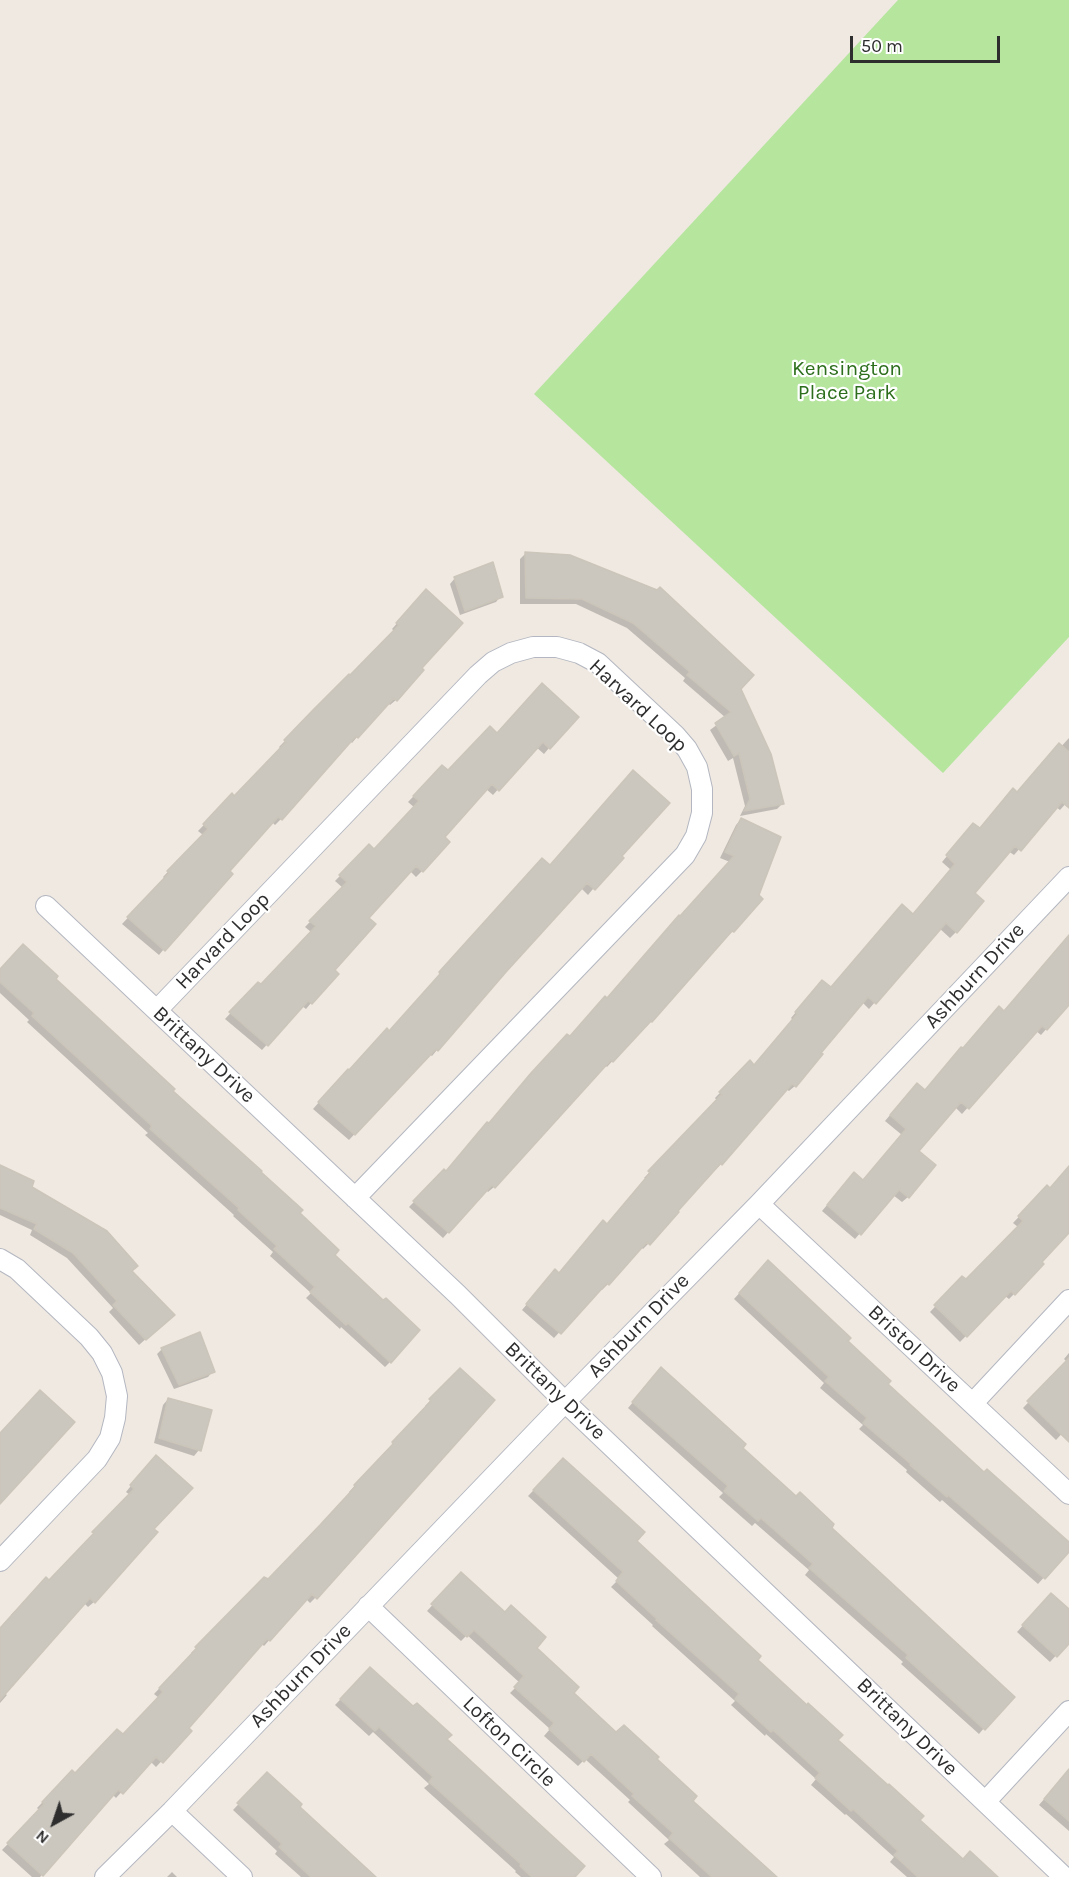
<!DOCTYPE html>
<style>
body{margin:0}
#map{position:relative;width:1069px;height:1877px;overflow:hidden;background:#efe9e1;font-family:Karla,sans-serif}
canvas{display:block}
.north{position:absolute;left:24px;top:1793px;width:60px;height:60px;-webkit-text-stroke:4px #fff;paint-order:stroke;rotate:220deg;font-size:16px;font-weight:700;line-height:24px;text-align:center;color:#2e2e2e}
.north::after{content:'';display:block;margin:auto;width:21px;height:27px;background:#2e2e2e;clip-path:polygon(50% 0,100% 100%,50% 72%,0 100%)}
.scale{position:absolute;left:850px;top:36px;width:150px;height:27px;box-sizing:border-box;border:3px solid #2e2e2e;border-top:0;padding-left:8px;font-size:18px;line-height:21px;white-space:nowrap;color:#2e2e2e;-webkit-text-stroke:4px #fff;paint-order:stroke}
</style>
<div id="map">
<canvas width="1069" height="1877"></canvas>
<div class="north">N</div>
<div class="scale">50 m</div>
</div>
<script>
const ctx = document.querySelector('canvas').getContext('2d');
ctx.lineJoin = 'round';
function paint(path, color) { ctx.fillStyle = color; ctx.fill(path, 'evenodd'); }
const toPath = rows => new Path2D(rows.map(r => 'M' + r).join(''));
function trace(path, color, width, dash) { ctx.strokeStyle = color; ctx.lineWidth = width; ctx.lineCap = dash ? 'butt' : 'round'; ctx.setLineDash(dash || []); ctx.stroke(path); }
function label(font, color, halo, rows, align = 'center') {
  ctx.font = font + ' Karla,sans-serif'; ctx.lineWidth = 4.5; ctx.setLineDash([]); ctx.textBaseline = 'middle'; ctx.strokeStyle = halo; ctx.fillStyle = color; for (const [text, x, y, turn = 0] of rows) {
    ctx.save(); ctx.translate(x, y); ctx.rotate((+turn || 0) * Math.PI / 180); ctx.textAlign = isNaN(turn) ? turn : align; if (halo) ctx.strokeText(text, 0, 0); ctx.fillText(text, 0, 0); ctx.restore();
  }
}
const green = toPath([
 [898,0,1069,0,1069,637,943,773,534,394]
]);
const shadow = toPath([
 [526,553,740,689,782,804,777,809,740,816,745,806,733,758,728,761,710,730,726,718,683,681,685,678,627,628,576,604,520,604,520,559],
 [455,578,501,596,496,602,460,615,450,584],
 [421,596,420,669,396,700,390,705,388,703,357,737,352,743,350,741,281,819,275,825,272,822,228,871,159,955,122,924,165,879,163,877,203,835,198,831,232,796,234,798,281,749,279,747,394,631,392,629],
 [537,690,549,748,544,754,536,747,493,795,486,789,443,837,448,842,422,871,416,877,410,871,367,918,311,1003,306,1009,302,1006,262,1050,225,1019,258,984,261,986,311,932,305,927,343,888,335,881,369,846,374,851,415,808,408,802,442,767,448,772,497,735],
 [1069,738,1069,800,1060,810,1056,807,1014,855,1008,851,973,893,982,901,956,932,950,938,939,928,869,1009,862,1002,819,1053,795,1086,789,1091,786,1089,721,1164,676,1211,649,1243,643,1249,641,1247,608,1284,602,1290,600,1288,554,1338,522,1310,550,1277,559,1275,607,1226,646,1179,644,1178,717,1101,715,1098,750,1062,754,1066,793,1020,791,1018,817,987,830,988,913,915,951,870,942,862,968,831,979,830,1017,794],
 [741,819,733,931,727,936,726,935,651,1021,646,1027,644,1026,607,1067,605,1065,494,1187,488,1192,486,1190,443,1238,409,1207,444,1171,445,1172,607,1000,730,862,720,858,736,825],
 [620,856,588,895,581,888,464,1017,437,1050,432,1056,429,1054,349,1140,313,1109,342,1076,349,1072,389,1033,436,980,435,979,537,865,550,867],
 [1069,937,1069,1003,1041,1035,1036,1031,962,1114,955,1107,917,1151,908,1197,902,1202,893,1195,855,1239,822,1211,848,1180,863,1182,902,1135,885,1121,911,1090,925,1091,963,1050,1003,1012],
 [0,971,54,979,171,1091,259,1172,333,1255,390,1362,385,1367,341,1327,340,1329,306,1298,311,1293,270,1256,273,1252,233,1216,234,1215,145,1135,148,1133,27,1022,29,1020,0,993],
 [0,1167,30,1188,130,1272,167,1320,139,1345,109,1312,113,1308,67,1258,30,1235,32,1230,0,1215],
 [1069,1168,1069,1231,1014,1294,1009,1299,1005,1296,960,1342,930,1312,962,1278,966,1281,1018,1227,1013,1223,1047,1187,1050,1190],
 [762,1268,984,1474,1069,1544,1069,1549,1038,1584,942,1500,940,1502,906,1472,907,1470,859,1429,863,1425,820,1388,824,1383,734,1299],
 [162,1349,213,1371,208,1377,174,1389,157,1354],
 [1069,1353,1069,1426,1056,1440,1023,1408,1067,1362,1064,1359],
 [460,1370,316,1597,310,1603,306,1599,264,1646,261,1643,186,1728,190,1731,156,1767,150,1761,116,1798,112,1794,40,1877,32,1877,2,1850,40,1811,37,1808,72,1772,75,1775,123,1736,159,1698,154,1694,192,1654,191,1653,265,1579,267,1581,351,1493,349,1492,426,1407,425,1406],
 [656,1375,741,1448,830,1528,984,1728,979,1734,901,1664,903,1662,805,1575,809,1570,755,1523,752,1526,719,1497,723,1493,628,1408],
 [168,1399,199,1450,194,1456,154,1443,163,1405],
 [563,1460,635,1541,918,1820,963,1861,996,1877,907,1877,890,1862,894,1857,846,1814,845,1815,811,1785,816,1779,766,1734,765,1736,731,1705,735,1701,652,1626,653,1625,611,1587,619,1579,528,1496],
 [150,1462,94,1602,88,1607,84,1603,4,1693,7,1695,0,1703,0,1630,13,1616,11,1615,46,1579,49,1582,89,1540,88,1539,130,1495,126,1492],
 [461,1574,535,1648,572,1693,616,1734,655,1759,691,1801,774,1877,700,1877,664,1844,669,1840,628,1802,630,1800,585,1759,578,1766,544,1736,550,1729,510,1693,520,1683,467,1635,461,1641,427,1611],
 [1046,1600,1069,1611,1069,1641,1050,1662,1017,1632],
 [370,1669,445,1740,573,1877,521,1877,515,1872,516,1871,424,1788,429,1784,373,1732,369,1736,335,1705],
 [1069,1770,1069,1831,1039,1805],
 [267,1774,297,1807,376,1877,301,1877,275,1854,277,1851,233,1810],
 [172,1872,177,1877,167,1877]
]);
const building = toPath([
 [525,552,570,555,657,590,660,587,754,675,741,689,771,754,784,804,744,811,750,799,739,753,734,756,715,723,731,712,687,675,690,672,633,623,582,599,526,598,525,552],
 [493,562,503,597,465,611,454,577,493,562],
 [426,589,463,623,422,668,424,670,397,701,394,698,358,738,356,736,282,820,278,817,230,871,233,874,165,951,127,917,169,873,167,871,208,829,203,824,232,793,234,796,286,742,284,740,313,710,349,674,350,675,399,625,396,623,426,589],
 [542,683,579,717,550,749,543,742,499,791,492,784,445,837,450,842,423,872,416,866,369,918,376,924,335,970,339,974,312,1004,308,1001,268,1046,229,1012,258,982,261,984,316,926,309,921,347,882,339,875,369,844,374,849,419,801,413,796,442,765,448,770,490,726,497,733,542,683],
 [1059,743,1069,752,1069,808,1062,802,1021,851,1015,846,975,893,984,901,957,933,946,923,876,1004,868,997,821,1053,823,1054,796,1087,792,1084,722,1165,721,1163,678,1211,679,1212,650,1245,647,1242,609,1285,607,1283,561,1334,526,1304,555,1269,559,1273,603,1220,607,1224,650,1173,648,1171,722,1094,719,1092,750,1060,754,1065,797,1014,795,1012,822,980,831,987,902,904,913,914,955,864,946,855,973,823,980,828,1013,788,1017,792,1059,743],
 [633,770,670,803,622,856,624,858,595,890,587,883,506,972,438,1051,436,1049,355,1135,318,1102,348,1069,349,1070,387,1028,389,1031,440,974,439,972,542,858,550,865,633,770],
 [741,818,781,837,759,895,763,899,734,932,732,931,652,1022,651,1021,613,1062,611,1060,495,1188,492,1185,449,1233,413,1201,444,1169,446,1171,487,1122,489,1123,531,1073,567,1034,570,1036,605,996,607,998,679,915,680,916,734,856,725,852,741,818],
 [1069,935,1069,1005,1047,1030,1042,1026,969,1109,961,1102,919,1151,936,1165,909,1198,899,1190,861,1235,827,1205,854,1172,863,1180,906,1129,890,1115,917,1083,925,1090,961,1047,963,1048,999,1006,1004,1011,1069,935],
 [23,944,58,976,56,979,175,1089,173,1091,262,1171,261,1172,303,1210,300,1213,339,1250,335,1255,383,1300,386,1298,420,1330,391,1363,348,1323,346,1325,310,1292,315,1287,274,1249,277,1246,238,1210,239,1208,150,1129,152,1126,32,1016,34,1013,0,982,0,969,23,944],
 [0,1165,34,1181,32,1187,107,1231,138,1266,132,1271,175,1315,146,1340,113,1305,117,1301,73,1253,34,1229,37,1224,0,1208,0,1165],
 [1069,1166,1069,1233,1042,1262,1044,1264,1015,1295,1011,1291,967,1337,934,1305,962,1276,966,1279,1023,1221,1018,1216,1047,1185,1050,1188,1069,1166],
 [768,1260,851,1338,848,1341,891,1381,888,1384,984,1472,987,1469,1069,1542,1069,1552,1045,1579,948,1495,947,1497,910,1465,911,1464,863,1423,867,1418,825,1381,829,1377,739,1293,768,1260],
 [200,1332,215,1372,179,1385,161,1348,200,1332],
 [1069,1358,1069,1442,1027,1401,1069,1358],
 [661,1367,746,1444,743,1448,796,1496,800,1492,834,1524,832,1528,1015,1697,985,1730,906,1658,908,1655,809,1568,813,1564,761,1518,758,1521,724,1491,728,1486,632,1402,661,1367],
 [460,1368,495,1400,317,1599,312,1594,270,1641,267,1639,189,1728,192,1731,163,1763,156,1757,123,1794,118,1790,43,1876,7,1843,44,1804,42,1802,72,1770,75,1773,117,1729,123,1734,163,1692,159,1688,197,1648,195,1647,264,1577,268,1579,320,1525,355,1487,354,1485,393,1444,392,1442,431,1401,429,1399,460,1368],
 [40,1390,75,1422,0,1504,0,1433,40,1390],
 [168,1398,212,1410,201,1451,159,1438,168,1398],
 [156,1455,193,1488,154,1529,158,1532,95,1603,90,1598,0,1700,0,1628,46,1577,49,1580,94,1533,92,1532,134,1489,130,1485,156,1455],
 [563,1458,645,1532,637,1541,761,1656,758,1660,807,1705,808,1703,843,1735,838,1740,888,1785,889,1784,924,1816,920,1820,963,1859,970,1851,998,1877,918,1877,894,1855,898,1851,853,1809,851,1811,815,1778,820,1773,773,1730,771,1732,735,1699,739,1694,656,1620,657,1619,616,1581,623,1572,533,1490,563,1458],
 [461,1572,505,1612,511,1605,546,1637,537,1648,579,1687,574,1693,616,1732,624,1725,659,1757,657,1759,697,1796,693,1801,777,1877,712,1877,669,1838,673,1833,632,1796,634,1794,591,1754,584,1762,549,1729,554,1723,514,1687,524,1676,474,1630,467,1637,431,1604,461,1572],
 [1051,1593,1069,1609,1069,1644,1057,1657,1022,1625,1051,1593],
 [370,1667,413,1706,417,1703,452,1735,447,1739,585,1866,575,1877,532,1877,520,1866,521,1864,429,1782,433,1777,379,1727,375,1731,340,1699,370,1667],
 [1069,1769,1069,1821,1044,1799,1069,1769],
 [267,1772,302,1804,300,1807,376,1877,311,1877,279,1847,282,1844,237,1803,267,1772]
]);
const minor = toPath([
 [46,906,458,1295,565,1402,1064,1877],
 [157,1010,478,675,493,662,511,653,533,647,557,647,579,653,598,663,675,735,687,749,697,767,702,789,702,813,696,836,685,855,355,1198],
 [759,1204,1069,1494],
 [0,1259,17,1269,89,1337,102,1353,112,1373,117,1396,115,1418,110,1438,97,1459,0,1561],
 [973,1403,1069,1300],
 [368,1606,651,1877],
 [985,1802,1069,1711],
 [172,1811,242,1877],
 [105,1877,172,1811,565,1402,759,1204,1069,877]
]);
const parkNames = [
 ["Kensington",847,369],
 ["Place Park",847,393]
];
const streetNames = [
 ["Harvard Loop",638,706,43],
 ["Harvard Loop",223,941,-46],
 ["Ashburn Drive",975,976,-47],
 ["Brittany Drive",204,1055,43],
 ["Ashburn Drive",639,1326,-46],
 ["Bristol Drive",914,1349,43],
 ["Brittany Drive",555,1391,44],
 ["Ashburn Drive",301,1676,-46],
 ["Brittany Drive",907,1727,44],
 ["Lofton Circle",509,1742,44]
];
paint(green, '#b6e59e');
paint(shadow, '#0003');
paint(building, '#cbc7bf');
trace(building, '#cbc5ba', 1.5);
trace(minor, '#b4b7c1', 22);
trace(minor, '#fff', 20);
label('21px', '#2c6e1b', '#fff', parkNames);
label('21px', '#2e2e2e', '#fff', streetNames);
</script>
